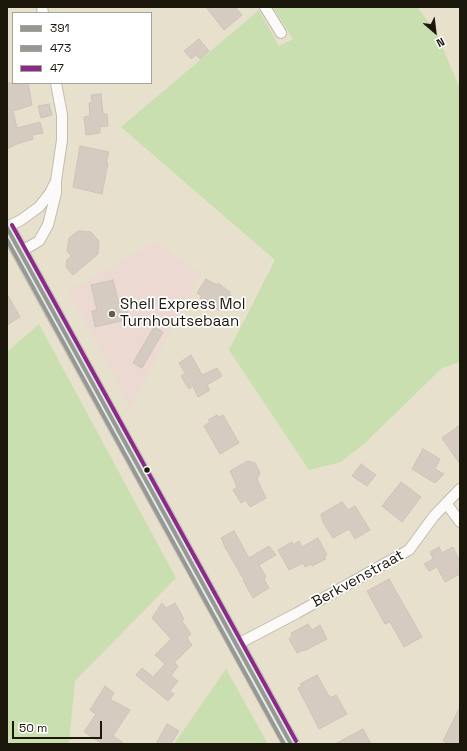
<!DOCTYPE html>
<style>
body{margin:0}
#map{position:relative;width:467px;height:751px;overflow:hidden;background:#e7e0cd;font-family:"Space Grotesk",sans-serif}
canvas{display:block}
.frame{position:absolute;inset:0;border:8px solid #1c170b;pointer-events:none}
.legend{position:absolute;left:12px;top:12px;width:140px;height:72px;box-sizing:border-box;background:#fff;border:1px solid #a4a29d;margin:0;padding:5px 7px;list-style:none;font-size:12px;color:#1c170b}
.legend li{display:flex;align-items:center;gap:8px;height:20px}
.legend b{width:20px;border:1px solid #a4a29d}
.north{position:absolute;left:415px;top:12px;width:40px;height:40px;-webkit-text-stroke:3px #fff;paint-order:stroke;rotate:152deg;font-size:11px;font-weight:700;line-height:16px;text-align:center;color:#1c170b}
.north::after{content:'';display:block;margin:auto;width:14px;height:18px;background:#1c170b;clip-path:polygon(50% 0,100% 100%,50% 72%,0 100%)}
.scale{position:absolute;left:12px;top:721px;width:90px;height:18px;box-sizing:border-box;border:2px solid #1c170b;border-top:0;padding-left:5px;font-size:12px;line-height:14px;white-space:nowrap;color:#1c170b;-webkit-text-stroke:3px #fff;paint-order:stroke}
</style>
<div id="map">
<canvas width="467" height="751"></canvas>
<div class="frame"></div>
<ul class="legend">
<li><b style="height:5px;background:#999791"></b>391</li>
<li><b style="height:5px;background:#999791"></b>473</li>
<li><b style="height:5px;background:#8c2b87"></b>47</li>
</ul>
<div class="north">N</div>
<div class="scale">50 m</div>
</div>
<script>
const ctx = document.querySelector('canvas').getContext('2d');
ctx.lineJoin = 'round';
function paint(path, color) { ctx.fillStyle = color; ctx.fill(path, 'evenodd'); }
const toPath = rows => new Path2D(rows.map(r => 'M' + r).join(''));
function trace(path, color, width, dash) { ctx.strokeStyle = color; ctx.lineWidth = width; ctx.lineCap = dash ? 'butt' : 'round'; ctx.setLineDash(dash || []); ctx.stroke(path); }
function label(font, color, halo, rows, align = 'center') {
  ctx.font = font + ' "Space Grotesk",sans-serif'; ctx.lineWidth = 3.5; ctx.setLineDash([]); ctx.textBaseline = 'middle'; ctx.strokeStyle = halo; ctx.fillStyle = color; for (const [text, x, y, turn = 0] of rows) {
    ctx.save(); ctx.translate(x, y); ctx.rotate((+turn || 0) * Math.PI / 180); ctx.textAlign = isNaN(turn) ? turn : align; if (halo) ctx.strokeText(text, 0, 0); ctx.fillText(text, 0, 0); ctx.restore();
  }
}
const commercial = toPath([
 [155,242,201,273,130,408,104,356,68,291]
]);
const green = toPath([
 [273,7,417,7,436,32,458,84,460,86,460,362,442,368,366,442,341,462,309,470,229,350,275,260,121,127,259,10,279,46,293,39],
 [39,324,176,578,75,681,69,744,7,744,7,352],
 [226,669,268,744,174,744]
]);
const building = toPath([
 [206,7,235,7,242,15,224,30,206,7],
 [199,39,209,51,200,59,196,55,191,59,184,51,199,39],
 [7,83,28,83,32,105,13,111,17,128,40,122,43,133,32,135,33,139,17,144,7,149,7,83],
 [101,94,103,114,107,114,108,126,100,127,100,133,86,135,84,117,90,116,89,103,92,102,91,95,101,94],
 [49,104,52,115,41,118,38,106,49,104],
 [80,146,109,152,106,163,108,163,102,194,73,187,80,146],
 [78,231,91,232,99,241,98,254,73,275,66,267,67,260,71,256,67,251,69,238,78,231],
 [206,279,217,285,218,283,230,292,229,294,231,295,220,311,200,298,202,296,197,293,206,279],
 [113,280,119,304,125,303,129,319,95,327,92,311,97,310,91,285,113,280],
 [7,294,20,317,7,325,7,294],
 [154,327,163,332,142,368,133,363,154,327],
 [191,355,202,375,217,368,222,376,207,385,210,390,198,397,193,386,189,389,181,376,185,373,179,363,191,355],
 [217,415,219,417,223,415,239,443,220,454,204,426,210,422,208,420,217,415],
 [460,425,460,464,442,438,460,425],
 [423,449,440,459,435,469,444,474,435,483,412,469,423,449],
 [248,461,255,463,260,473,257,479,266,498,250,507,246,500,241,503,233,490,237,487,230,471,248,461],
 [361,464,376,475,367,486,352,476,361,464],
 [401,482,421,497,402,522,382,506,401,482],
 [342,502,348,510,355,506,370,530,355,539,349,529,333,538,323,522,321,514,342,502],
 [234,531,249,558,269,546,276,555,259,565,266,577,264,579,269,588,253,598,243,580,244,579,241,575,225,547,221,538,234,531],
 [318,538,327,555,324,556,326,559,312,566,311,564,305,567,303,563,289,570,278,550,292,542,293,545,299,541,302,547,318,538],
 [439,547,442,553,453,547,460,562,460,574,445,582,437,567,429,571,424,564,433,559,430,552,439,547],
 [389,579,422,637,404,647,390,622,385,624,367,591,389,579],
 [162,603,166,608,175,603,184,619,182,621,191,634,187,638,192,645,174,663,178,666,171,676,178,681,170,691,174,694,168,701,136,675,142,668,153,677,165,664,155,655,171,639,152,618,162,603],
 [308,624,312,630,320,625,327,639,304,651,303,650,297,653,289,639,292,636,291,633,308,624],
 [317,675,330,698,336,695,347,714,319,729,298,688,302,686,300,684,317,675],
 [105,686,114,693,110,699,130,710,113,736,125,744,103,744,84,732,96,714,90,710,105,686],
 [460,707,460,744,450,744,443,741,460,707],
 [167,724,179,731,171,744,156,744,167,724],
 [363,729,371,744,335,744,363,729]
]);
const minor = toPath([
 [42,7,43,13],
 [265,7,281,33],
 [7,227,21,220,39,207,50,193,55,183],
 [20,252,39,241,48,225,56,193,56,181,62,140,62,115,56,83],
 [446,503,460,522],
 [236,645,297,613,409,550,434,516,460,489]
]);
const primary = toPath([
 [7,228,291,744]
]);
const bus1 = toPath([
 [7,228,291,744]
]);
const bus2 = toPath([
 [7,240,284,744]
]);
const bus3 = toPath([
 [12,225,296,741]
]);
const markers = [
 [112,314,4,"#635d4f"],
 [147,470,3.5,"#1c170b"]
];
const poiNames = [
 ["Shell Express Mol",120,305],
 ["Turnhoutsebaan",120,322]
];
const streetNames = [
 ["Berkvenstraat",358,579,-29]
];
paint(commercial, '#ebd9d2');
paint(green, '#c9dfaf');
paint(building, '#d5cbc0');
trace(building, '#cec3ba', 1);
trace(minor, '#c2bcae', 12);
trace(primary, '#c4c1b7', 18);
trace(minor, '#fbfaf8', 10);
trace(primary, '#deebe9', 16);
trace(bus1, '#999791', 4);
trace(bus2, '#999791', 4);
trace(bus3, '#8c2b87', 4);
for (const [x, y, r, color] of markers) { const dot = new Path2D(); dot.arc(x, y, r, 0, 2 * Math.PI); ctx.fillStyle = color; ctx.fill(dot); trace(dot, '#fff', 1.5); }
label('15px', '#1c170b', '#fff', poiNames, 'left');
label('15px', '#1c170b', '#fff', streetNames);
</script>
